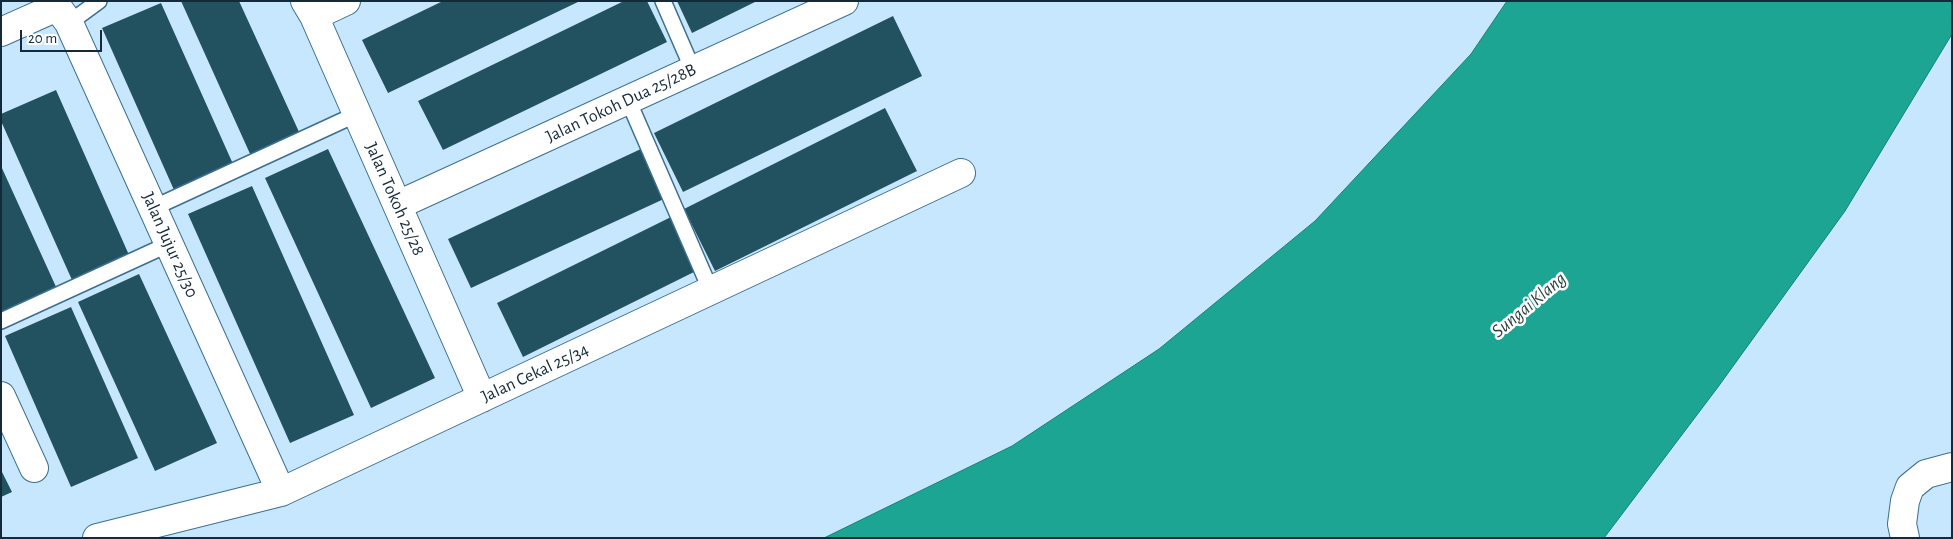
<!DOCTYPE html>
<style>
body{margin:0}
#map{position:relative;width:1953px;height:539px;overflow:hidden;background:#c7e7fe;font-family:"Alegreya Sans",sans-serif}
canvas{display:block}
.frame{position:absolute;inset:0;border:2px solid #152a39;pointer-events:none}
.scale{position:absolute;left:20px;top:30px;width:82px;height:22px;box-sizing:border-box;border:2px solid #152a39;border-top:0;padding-left:6px;font-size:15px;line-height:18px;white-space:nowrap;color:#152a39;-webkit-text-stroke:4px #fff;paint-order:stroke}
</style>
<div id="map">
<canvas width="1953" height="539"></canvas>
<div class="frame"></div>
<div class="scale">20 m</div>
</div>
<script>
const ctx = document.querySelector('canvas').getContext('2d');
ctx.lineJoin = 'round';
function paint(path, color) { ctx.fillStyle = color; ctx.fill(path, 'evenodd'); }
const toPath = rows => new Path2D(rows.map(r => 'M' + r).join(''));
function trace(path, color, width, dash) { ctx.strokeStyle = color; ctx.lineWidth = width; ctx.lineCap = dash ? 'butt' : 'round'; ctx.setLineDash(dash || []); ctx.stroke(path); }
function label(font, color, halo, rows, align = 'center') {
  ctx.font = font + ' "Alegreya Sans",sans-serif'; ctx.lineWidth = 5; ctx.setLineDash([]); ctx.textBaseline = 'middle'; ctx.strokeStyle = halo; ctx.fillStyle = color; for (const [text, x, y, turn = 0] of rows) {
    ctx.save(); ctx.translate(x, y); ctx.rotate((+turn || 0) * Math.PI / 180); ctx.textAlign = isNaN(turn) ? turn : align; if (halo) ctx.strokeText(text, 0, 0); ctx.fillText(text, 0, 0); ctx.restore();
  }
}
const water = toPath([
 [1507,1,1952,1,1952,34,1845,211,1718,387,1604,538,824,538,1012,446,1159,349,1315,221,1471,54,1507,1]
]);
const building = toPath([
 [181,1,239,1,300,134,251,156],
 [443,1,580,1,388,93,362,40],
 [624,1,647,1,667,42,443,150,418,101],
 [677,1,757,1,692,33],
 [161,3,233,164,174,190,102,28],
 [893,16,922,76,683,192,654,133],
 [56,90,129,255,72,280,1,121,1,114],
 [885,108,917,171,715,271,684,209],
 [643,148,666,198,471,288,448,239],
 [328,149,435,378,371,408,265,178],
 [1,166,57,289,1,314],
 [252,186,354,415,290,443,188,214],
 [671,217,698,270,523,357,497,303],
 [139,274,217,443,155,471,78,302],
 [71,307,138,458,71,487,5,336],
 [1,470,12,492,1,497]
]);
const service = toPath([
 [663,1,693,70],
 [69,23,99,1],
 [628,100,711,291],
 [153,208,357,114],
 [1,321,169,244]
]);
const minor = toPath([
 [53,1,69,23,281,492],
 [305,1,314,16,482,398],
 [314,16,346,1],
 [1,32,57,7],
 [398,205,844,1],
 [1,396,34,468],
 [97,538,281,492,961,173],
 [1905,538,1902,524,1905,501,1910,487,1926,474,1952,467]
]);
const streetNames = [
 ["Jalan Tokoh Dua 25/28B",621,103,-25],
 ["Jalan Tokoh 25/28",395,199,66],
 ["Jalan Jujur 25/30",170,245,66],
 ["Jalan Cekal 25/34",535,373,-25]
];
const waterNames = [
 ["Sungai Klang",1529,305,-40]
];
paint(water, '#1ca592');
trace(water, '#1a8077', 1);
paint(building, '#225260');
trace(service, '#3c6f90', 18);
trace(minor, '#3c6f90', 30);
trace(service, '#fff', 15);
trace(minor, '#fff', 28);
label('18px', '#152a39', '#fff', streetNames);
label('italic 19px', '#28423d', '#fff', waterNames);
</script>
